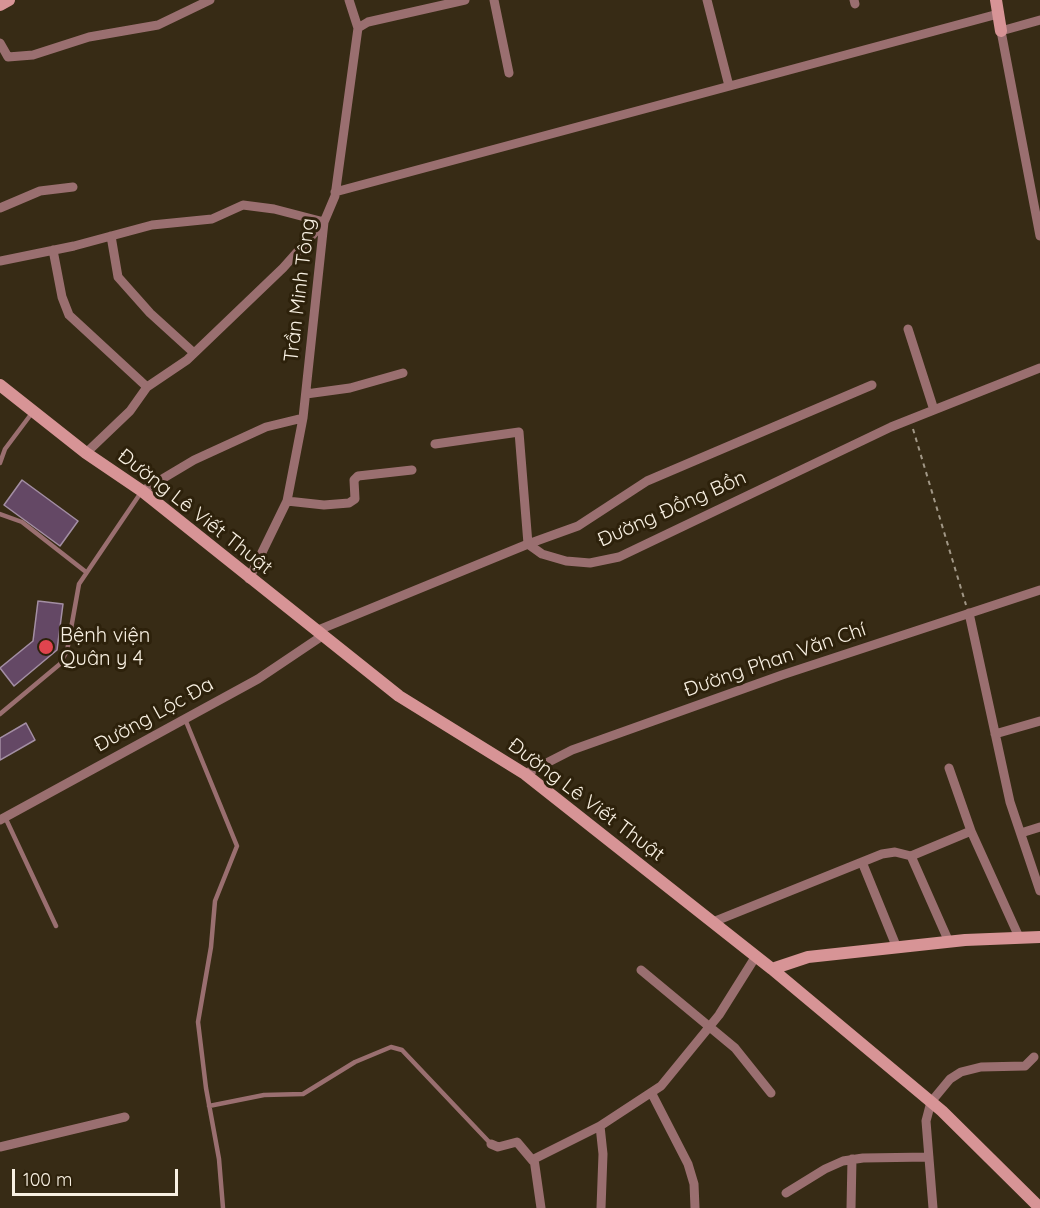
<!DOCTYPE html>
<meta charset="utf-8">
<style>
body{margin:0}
#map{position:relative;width:1040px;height:1208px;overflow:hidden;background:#372b15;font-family:Quicksand,sans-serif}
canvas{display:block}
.scale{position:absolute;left:12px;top:1169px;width:166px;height:27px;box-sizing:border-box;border:3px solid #f8f0e2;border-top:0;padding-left:8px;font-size:18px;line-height:21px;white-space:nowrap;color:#f8f0e2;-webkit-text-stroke:4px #2d210b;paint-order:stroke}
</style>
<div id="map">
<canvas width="1040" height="1208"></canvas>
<div class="scale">100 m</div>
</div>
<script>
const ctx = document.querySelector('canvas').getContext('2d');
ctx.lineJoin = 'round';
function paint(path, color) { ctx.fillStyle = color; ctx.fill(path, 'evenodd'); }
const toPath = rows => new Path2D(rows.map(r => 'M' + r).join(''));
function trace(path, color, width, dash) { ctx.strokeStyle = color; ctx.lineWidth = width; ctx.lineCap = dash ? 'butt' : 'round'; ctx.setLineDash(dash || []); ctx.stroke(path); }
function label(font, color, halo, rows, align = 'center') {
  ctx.font = font + ' Quicksand,sans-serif'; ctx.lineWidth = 6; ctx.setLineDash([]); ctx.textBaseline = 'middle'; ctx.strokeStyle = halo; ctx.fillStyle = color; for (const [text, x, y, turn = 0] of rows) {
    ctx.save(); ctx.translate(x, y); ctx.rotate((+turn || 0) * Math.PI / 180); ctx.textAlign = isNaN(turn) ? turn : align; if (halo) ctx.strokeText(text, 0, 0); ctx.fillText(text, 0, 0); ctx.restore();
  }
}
const building = toPath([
 [22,480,78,521,60,546,4,505,22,480],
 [38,601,63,604,57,650,14,686,0,668,33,641,38,601],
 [26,723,35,740,0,760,0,738,26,723]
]);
const path = toPath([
 [913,429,966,605]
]);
const lane = toPath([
 [0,463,5,449,32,413],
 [0,514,22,522,86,572],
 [0,714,60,664,67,651,79,584,142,491],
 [185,719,237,846,215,901,211,947,198,1022,206,1088,219,1159,223,1208],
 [5,817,56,926],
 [209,1106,264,1095,303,1094,355,1062,391,1047,402,1050,491,1144]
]);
const street = toPath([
 [494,0,509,73],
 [707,0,729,86],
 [854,0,855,4],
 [1040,20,1001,31,1040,236],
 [358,28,368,22,465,0],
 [0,43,8,57,33,55,89,37,158,25,210,0],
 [335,192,998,14],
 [0,208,40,191,73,187],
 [111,236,118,277,150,313,194,353],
 [53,250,62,297,69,315,147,387],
 [0,261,74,246,152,225,212,219,243,205,274,209,324,222,283,268,187,360,147,387,130,411,86,453],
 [908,329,934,410],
 [306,394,350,388,403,373],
 [435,444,519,432,528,544,578,526,647,481,872,385],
 [142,491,194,460,266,427,303,418],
 [287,501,324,505,349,503,355,499,354,480,358,476,412,470],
 [249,579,287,501,303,418,324,222,335,196,358,28,349,0],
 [969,613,1010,802,1040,891],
 [316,631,528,544,542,554,566,561,590,563,619,557,891,427,1040,368],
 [995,734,1040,721],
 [949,768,971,831],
 [525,774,572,750,782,675,1040,590],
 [0,820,258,679,322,636],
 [1021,833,1040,827],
 [911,856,971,831,1019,937],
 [862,862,897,948],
 [713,922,882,854,895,852,911,856,949,942],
 [641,970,735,1048,771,1093],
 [652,1094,688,1164,694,1184,695,1208],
 [600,1126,603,1154,601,1208],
 [491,1144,498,1147,517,1142,533,1161],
 [0,1147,125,1117],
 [786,1193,825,1169,843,1161,863,1158,929,1157],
 [541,1208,534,1159,600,1126,661,1086,719,1015,756,956],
 [851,1208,852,1159],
 [933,1208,926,1121,931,1102,950,1079,961,1072,981,1067,1025,1066,1034,1057]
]);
const secondary = toPath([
 [996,0,1001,31],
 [0,5,9,0],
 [0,385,86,453,142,491,399,696,525,774,772,969,942,1111,1040,1208],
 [772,969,808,957,965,940,1040,937]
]);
const markers = [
 [46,647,8,"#e0444e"]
];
const streetNames = [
 ["Trần Minh Tông",300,290,-83],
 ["Đường Đồng Bồn",672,509,-24],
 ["Đường Lê Viết Thuật",195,512,38],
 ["Đường Phan Văn Chí",775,660,-19],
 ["Đường Lộc Đa",154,715,-29],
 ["Đường Lê Viết Thuật",586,800,37]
];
const poiNames = [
 ["Bệnh viện",60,636],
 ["Quân y 4",60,659]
];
paint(building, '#644865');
trace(building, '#a48fa4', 1.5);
trace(path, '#a19786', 2, [4.5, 4.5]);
trace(lane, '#9a6f70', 4.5);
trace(street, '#9a6f70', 9);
trace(secondary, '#d79496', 12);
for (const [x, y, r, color] of markers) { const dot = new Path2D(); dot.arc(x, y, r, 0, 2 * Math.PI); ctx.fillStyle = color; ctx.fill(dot); trace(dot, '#2d210b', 2); }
label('20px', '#f8f0e2', '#2d210b', streetNames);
label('20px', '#f8f0e2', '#2d210b', poiNames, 'left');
</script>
